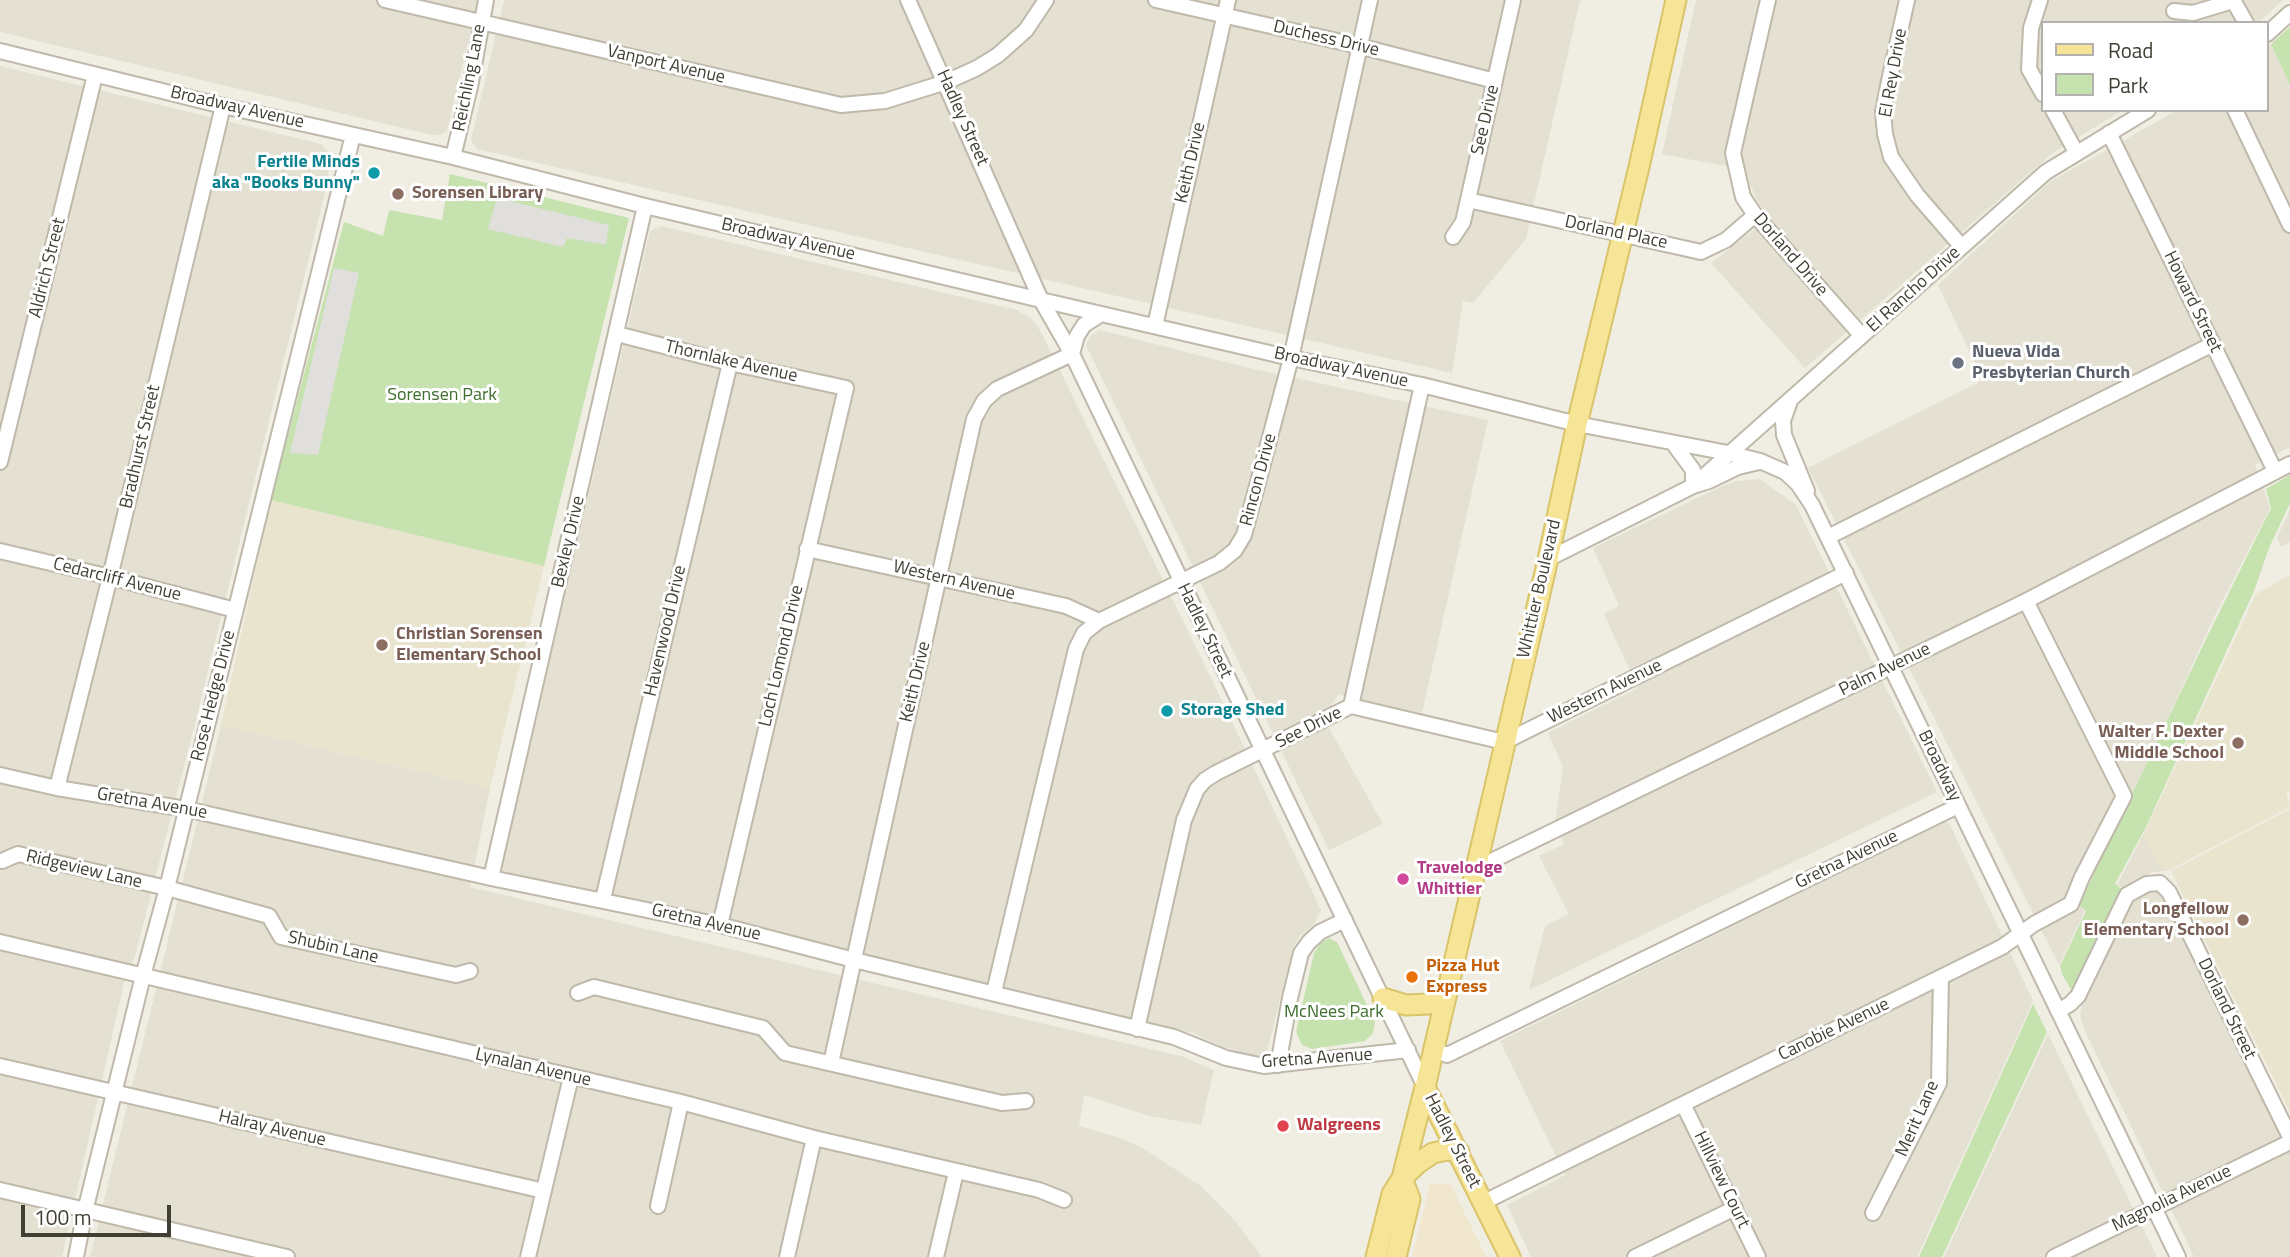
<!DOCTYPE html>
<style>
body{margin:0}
#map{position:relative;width:2290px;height:1257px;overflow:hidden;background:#f0eee3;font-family:"Titillium Web",sans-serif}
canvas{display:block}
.legend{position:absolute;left:2041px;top:21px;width:228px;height:91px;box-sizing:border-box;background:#fff;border:2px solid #b3b2ae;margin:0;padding:9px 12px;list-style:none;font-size:21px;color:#413e34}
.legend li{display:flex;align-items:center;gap:14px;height:35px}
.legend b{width:35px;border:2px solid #b3b2ae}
.scale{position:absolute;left:21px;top:1205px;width:150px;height:32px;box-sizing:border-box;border:4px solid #413e34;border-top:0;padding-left:9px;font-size:21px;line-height:24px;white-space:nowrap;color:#413e34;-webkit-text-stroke:5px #fff;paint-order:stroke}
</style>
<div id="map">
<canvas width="2290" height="1257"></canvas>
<ul class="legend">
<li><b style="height:9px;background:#f6e597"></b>Road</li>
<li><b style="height:19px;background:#c5e2af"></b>Park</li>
</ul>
<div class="scale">100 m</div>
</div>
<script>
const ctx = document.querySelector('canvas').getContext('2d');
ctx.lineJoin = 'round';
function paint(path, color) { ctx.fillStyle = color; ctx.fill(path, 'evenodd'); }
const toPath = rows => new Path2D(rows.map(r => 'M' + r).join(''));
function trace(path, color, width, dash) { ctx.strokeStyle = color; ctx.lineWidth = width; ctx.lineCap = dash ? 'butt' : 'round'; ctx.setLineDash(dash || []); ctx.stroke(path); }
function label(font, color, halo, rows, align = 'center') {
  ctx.font = font + ' "Titillium Web",sans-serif'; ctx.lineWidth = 6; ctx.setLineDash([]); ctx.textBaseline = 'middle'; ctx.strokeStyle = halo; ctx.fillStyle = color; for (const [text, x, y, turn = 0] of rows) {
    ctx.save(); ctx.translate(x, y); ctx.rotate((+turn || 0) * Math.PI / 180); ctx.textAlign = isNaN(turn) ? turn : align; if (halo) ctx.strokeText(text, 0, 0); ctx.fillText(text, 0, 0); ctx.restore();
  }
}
const residential = toPath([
 [0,0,478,0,447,131,441,135,432,135,0,32],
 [504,0,1580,0,1526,239,1473,303,1463,301,1452,373,477,149,471,140],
 [1696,0,2283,0,2258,23,2043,23,2043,110,2123,110,2054,152,1805,368,1711,263,1769,218,1759,204,1749,182,1746,170,1662,154],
 [2271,44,2290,85,2290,447,2255,465,2270,508,2215,615,2159,737,2078,905,2085,911,2059,965,1808,468,1983,380,1938,285,2051,181,2178,110,2267,110,2267,48],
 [0,66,321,144,329,153,328,180,195,724,135,956,124,983,62,1257,0,1257],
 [661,226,1017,310,1032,319,1041,332,1215,686,1321,910,1314,924,1300,936,1293,947,1267,1052,1260,1058,1221,1046,1193,1033,973,980,501,871,650,231],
 [1100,330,1245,367,1488,420,1422,713,1339,694,1330,707,1320,712,1383,824,1329,850,1086,345,1090,336],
 [1760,479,1796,505,1937,792,1529,990,1545,926,1569,914,1539,856,1564,844,1555,824,1563,767,1548,733,1638,688,1604,614,1619,606,1593,548,1722,486,1737,481],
 [2290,509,2290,542,2281,547,2277,538],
 [221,725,490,788,470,887,1184,1057,1214,1070,1201,1125,1150,1116,1084,1095,1079,1126,1118,1137,1144,1149,1201,1186,1237,1223,1262,1257,90,1257],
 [1945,822,1949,823,2033,1001,1917,1257,1531,1257,1507,1205,1565,1175,1500,1041],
 [2144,833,2159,864,2167,871,2153,872,2123,888,2117,885],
 [2152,890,2158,891,2164,901,2290,1149,2290,1257,2194,1257,2085,1031,2080,1016,2082,1005,2125,907,2134,896],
 [2048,1034,2157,1257,1944,1257]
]);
const commercial = toPath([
 [1430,1184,1451,1184,1486,1257,1412,1257]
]);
const education = toPath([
 [271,500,544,566,490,788,221,725],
 [2290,575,2290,791,2286,793,2290,807,2167,871,2159,864,2144,833,2256,594],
 [2290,809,2290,1112,2171,871]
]);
const green = toPath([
 [2290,27,2290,85,2271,44],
 [450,174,629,218,544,566,271,500,344,222,383,236,389,210,442,220],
 [2290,475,2290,503,2269,548,2254,591,2146,827,2115,884,2122,889,2073,989,2070,988,2062,974,2060,966,2086,911,2079,905,2207,637,2271,508,2266,489],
 [1329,938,1337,942,1375,1022,1373,1033,1365,1041,1312,1049,1302,1045,1296,1032,1314,953,1321,943],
 [2033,1004,2047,1032,1942,1257,1919,1257]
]);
const parking = toPath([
 [497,198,609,225,606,245,567,238,563,247,488,229],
 [334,268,359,273,318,455,290,453]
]);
const minor = toPath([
 [385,0,841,105,885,101,946,82,977,68,998,55,1026,30,1046,0],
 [908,0,1041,300,1072,354,1425,1087],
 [1156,0,1359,46,1495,81],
 [1768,0,1733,153,1743,197,1755,215,1862,336],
 [1907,0,1889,81,1883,112,1885,134,1891,157,1917,195,1962,247],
 [2040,0,2031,28,2029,69,2043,94],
 [2233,0,2246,23],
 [2174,11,2193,13,2233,1],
 [2267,34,2290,13],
 [0,51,223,106,453,157,645,206,1041,300,1291,358,1422,385,1577,424,1728,453,1760,461,1785,472,1798,484,1812,505,2178,1257],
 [2053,110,2076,152],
 [2235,110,2290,225],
 [2109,133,2275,471],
 [453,157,470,87,486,0],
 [1468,200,1701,252,1726,240,1755,215],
 [1453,237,1463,222,1513,0],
 [1155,326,1228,0],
 [617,334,730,363,846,388,720,925],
 [1072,354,1077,336,1084,325,1101,314],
 [1790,401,1783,421,1784,435,1807,491],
 [1673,443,1693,470,1693,486],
 [0,462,95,75],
 [1693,486,2046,172,2148,110],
 [1828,537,2213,344],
 [807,549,1066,606,1099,621],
 [0,551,110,577,235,610],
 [1548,559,1693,486,1709,481,1738,467,1759,462],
 [1351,706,1504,742,1846,573],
 [0,775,57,788,186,809,491,878,720,925,854,960,1174,1037,1226,1058,1264,1066,1408,1050],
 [57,788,110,577,223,106],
 [2,861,18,854,167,888,269,916,281,937,456,975,470,971],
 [1475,869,2026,601,2290,464],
 [491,878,645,206],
 [603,899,730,363],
 [0,942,681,1102,814,1138,1039,1190,1064,1200],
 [994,992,1076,649,1084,633,1099,621,1219,563,1235,550,1244,535,1291,358,1370,0],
 [578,993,594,987,763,1028,785,1053,1002,1103,1026,1101],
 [2058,1011,2070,1004,2078,996,2127,895,2147,884,2160,883,2169,892,2290,1137],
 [1137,1029,1184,820,1197,789,1205,780,1216,773,1351,706,1422,385],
 [1433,1049,1447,1055,1958,806],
 [831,1063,974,419,984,401,997,389,1072,354],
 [1278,1065,1290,998,1301,953,1309,942,1320,932,1345,920],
 [0,1066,544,1191],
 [1683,1104,1758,1257],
 [0,1190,287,1257],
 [1484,1202,2002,947,2034,924,2071,904,2082,877,2124,796,2026,601],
 [658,1206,681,1102],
 [1873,1213,1939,1083,1941,977],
 [76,1257,85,1211,143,976,167,888,353,135],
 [528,1257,571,1077],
 [787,1257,814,1138],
 [936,1257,956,1172],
 [1635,1257,1735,1208],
 [2054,1257,2290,1142]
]);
const major = toPath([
 [1383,998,1406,1005,1429,1004,1446,995],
 [1425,1087,1510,1257],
 [1403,1177,1418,1163,1433,1153,1447,1150,1459,1152],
 [1376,1257,1392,1194,1402,1178,1425,1087,1548,559,1577,424,1639,167,1676,0],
 [1396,1257,1410,1199,1402,1178]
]);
const markers = [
 [374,173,7,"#0f9aa8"],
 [398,194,7,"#8d6e63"],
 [1958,363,7,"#6b7280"],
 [382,645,7,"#8d6e63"],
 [1167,711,7,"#0f9aa8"],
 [2238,743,7,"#8d6e63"],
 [1403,879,7,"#d1479c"],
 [2243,920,7,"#8d6e63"],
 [1412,977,7,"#e8710a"],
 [1283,1126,7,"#e0444e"]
];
const streetNames = [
 ["Duchess Drive",1326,39,13],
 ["Vanport Avenue",666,65,13],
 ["El Rey Drive",1894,73,-80],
 ["Reichling Lane",470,78,-79],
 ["Broadway Avenue",237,108,13],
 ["Hadley Street",962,118,66],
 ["See Drive",1486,120,-77],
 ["Keith Drive",1191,163,-77],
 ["Dorland Place",1616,233,12],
 ["Broadway Avenue",788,240,13],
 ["Dorland Drive",1790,255,49],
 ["Aldrich Street",48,268,-76],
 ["El Rancho Drive",1914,290,-42],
 ["Howard Street",2192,302,64],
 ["Thornlake Avenue",731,362,13],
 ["Broadway Avenue",1341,368,12],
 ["Bradhurst Street",141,447,-77],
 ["Rincon Drive",1259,480,-75],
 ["Bexley Drive",569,542,-77],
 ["Cedarcliff Avenue",117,580,14],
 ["Western Avenue",954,581,13],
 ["Whittier Boulevard",1540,589,-77],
 ["Havenwood Drive",666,631,-77],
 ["Hadley Street",1204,631,64],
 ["Loch Lomond Drive",782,656,-77],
 ["Palm Avenue",1885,670,-26],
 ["Keith Drive",916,682,-77],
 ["Western Avenue",1605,692,-26],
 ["Rose Hedge Drive",214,696,-76],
 ["See Drive",1309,728,-27],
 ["Broadway",1939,766,64],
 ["Gretna Avenue",152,804,10],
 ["Gretna Avenue",1847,860,-26],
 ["Ridgeview Lane",84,870,13],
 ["Gretna Avenue",706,923,13],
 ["Shubin Lane",333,948,13],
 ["Dorland Street",2226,1009,64],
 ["Canobie Avenue",1834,1030,-26],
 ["Gretna Avenue",1317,1059,-4],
 ["Lynalan Avenue",533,1068,13],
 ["Merit Lane",1918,1119,-66],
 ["Halray Avenue",272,1129,13],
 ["Hadley Street",1452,1141,63],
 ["Hillview Court",1721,1180,64],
 ["Magnolia Avenue",2172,1199,-26]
];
const cultureNames = [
 ["Fertile Minds",360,163],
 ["aka \"Books Bunny\"",360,184],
 ["Storage Shed",1181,711,"left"]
];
const educationNames = [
 ["Sorensen Library",412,194],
 ["Christian Sorensen",396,635],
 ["Elementary School",396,656],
 ["Walter F. Dexter",2224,733,"right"],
 ["Middle School",2224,754,"right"],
 ["Longfellow",2229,910,"right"],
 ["Elementary School",2229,931,"right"]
];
const worshipNames = [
 ["Nueva Vida",1972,353],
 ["Presbyterian Church",1972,374]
];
const parkNames = [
 ["Sorensen Park",442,396],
 ["McNees Park",1334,1013]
];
const hotelNames = [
 ["Travelodge",1417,869],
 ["Whittier",1417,890]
];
const foodNames = [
 ["Pizza Hut",1426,967],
 ["Express",1426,988]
];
const healthNames = [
 ["Walgreens",1297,1126]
];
paint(residential, '#e4e0d2');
paint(commercial, '#f1e7cf');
paint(education, '#e8e4ce');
paint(green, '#c5e2af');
paint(parking, '#e1dfdc');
trace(minor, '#beb9aa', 18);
trace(major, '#d9c469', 23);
trace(minor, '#fff', 14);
trace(major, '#f6e597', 19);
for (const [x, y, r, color] of markers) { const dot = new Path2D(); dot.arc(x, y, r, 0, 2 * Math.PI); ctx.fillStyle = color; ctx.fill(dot); trace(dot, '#fff', 2.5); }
label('18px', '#413e34', '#fff', streetNames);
label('bold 18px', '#0d838f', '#fff', cultureNames, 'right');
label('bold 18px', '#785e54', '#fff', educationNames, 'left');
label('bold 18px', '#5b616d', '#fff', worshipNames, 'left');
label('18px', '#3e6e2d', '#fff', parkNames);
label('bold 18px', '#b23c85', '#fff', hotelNames, 'left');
label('bold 18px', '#c56008', '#fff', foodNames, 'left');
label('bold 18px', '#be3a42', '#fff', healthNames, 'left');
</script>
